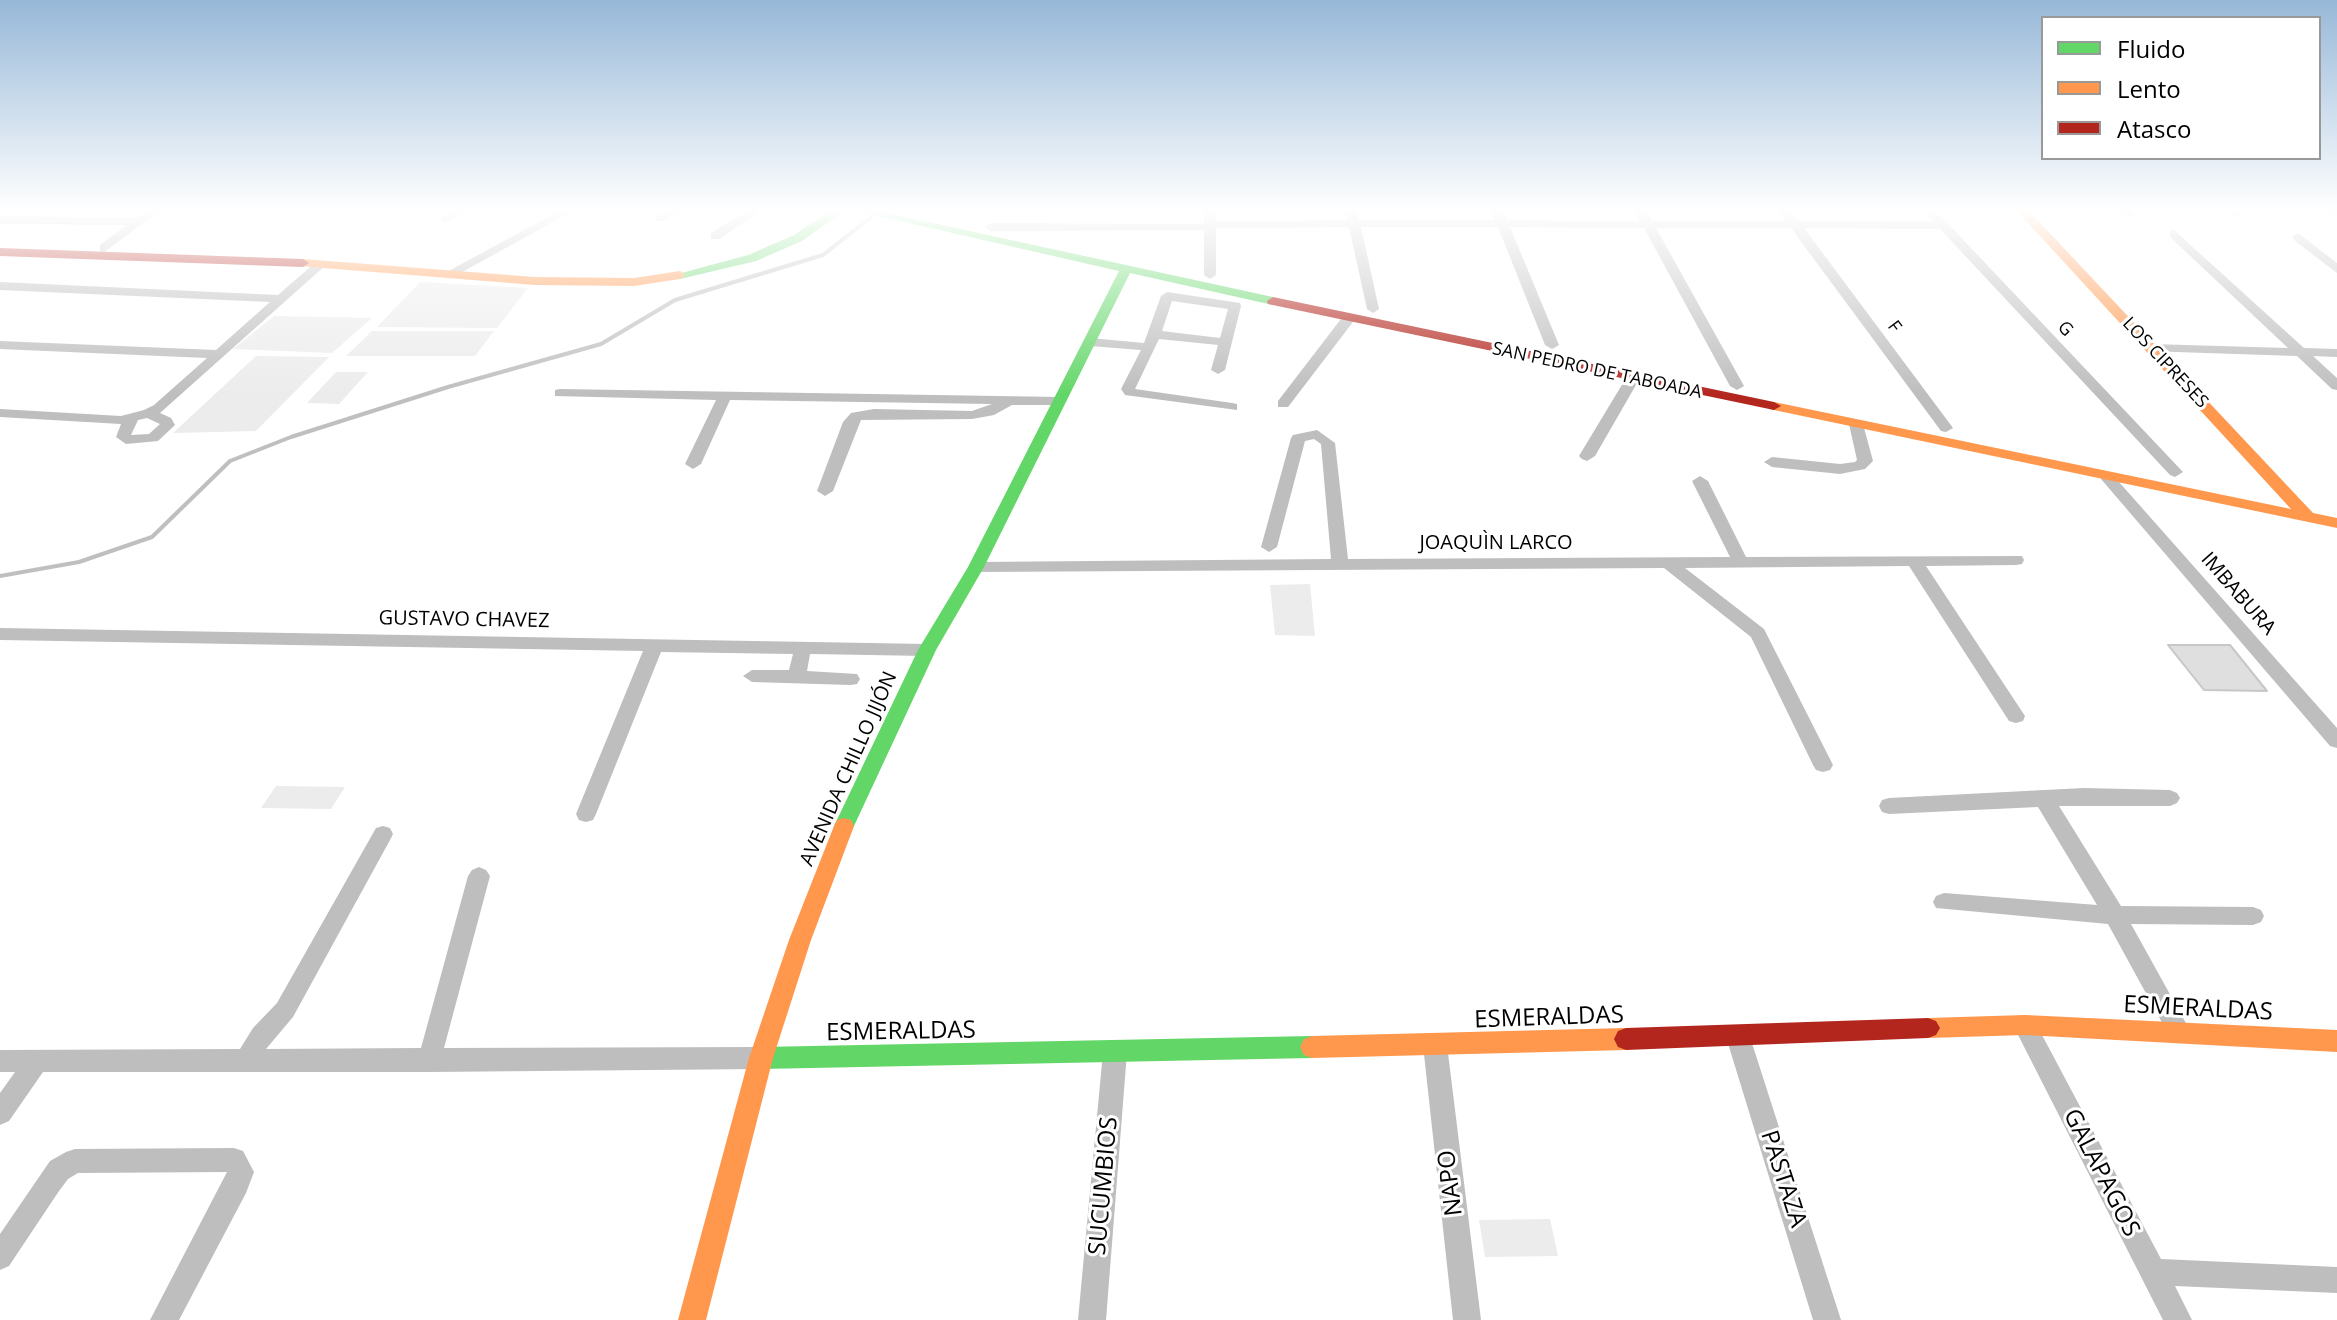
<!DOCTYPE html>
<meta charset="utf-8">
<style>
body{margin:0}
#map{position:relative;width:2337px;height:1320px;overflow:hidden;background:#fff;font-family:"Open Sans",sans-serif}
canvas{display:block}
.legend{position:absolute;left:2041px;top:16px;width:280px;height:144px;box-sizing:border-box;background:#fff;border:2px solid #999;margin:0;padding:10px 14px;list-style:none;font-size:24px;color:#000}
.legend li{display:flex;align-items:center;gap:16px;height:40px}
.legend b{width:40px;border:2px solid #999}
</style>
<div id="map">
<canvas width="2337" height="1320"></canvas>
<ul class="legend">
<li><b style="height:10px;background:#63d668"></b>Fluido</li>
<li><b style="height:10px;background:#ff974d"></b>Lento</li>
<li><b style="height:10px;background:#b3261e"></b>Atasco</li>
</ul>
</div>
<script>
const ctx = document.querySelector('canvas').getContext('2d');
ctx.lineJoin = 'round';
function paint(path, color) { ctx.fillStyle = color; ctx.fill(path, 'evenodd'); }
const toPath = rows => new Path2D(rows.map(r => 'M' + r).join(''));
function trace(path, color, width, dash) { ctx.strokeStyle = color; ctx.lineWidth = width; ctx.lineCap = dash ? 'butt' : 'round'; ctx.setLineDash(dash || []); ctx.stroke(path); }
function label(font, color, halo, rows, align = 'center') {
  ctx.font = font + ' "Open Sans",sans-serif'; ctx.lineWidth = 6; ctx.setLineDash([]); ctx.textBaseline = 'middle'; ctx.strokeStyle = halo; ctx.fillStyle = color; for (const [text, x, y, turn = 0] of rows) {
    ctx.save(); ctx.translate(x, y); ctx.rotate((+turn || 0) * Math.PI / 180); ctx.textAlign = isNaN(turn) ? turn : align; if (halo) ctx.strokeText(text, 0, 0); ctx.fillText(text, 0, 0); ctx.restore();
  }
}
const green = toPath([
 [420,282,528,288,497,328,377,327],
 [274,316,372,318,332,353,233,349],
 [372,331,494,331,475,356,346,356],
 [256,356,329,357,256,431,173,433],
 [336,372,368,372,339,404,307,403],
 [1310,584,1315,636,1275,635,1270,585],
 [276,786,345,787,331,809,261,808],
 [1550,1219,1558,1256,1485,1257,1479,1220]
]);
const stream = toPath([
 [0,576,79,562,152,537,230,461,291,437,448,387,601,344,675,300,823,255,880,210]
]);
const building = toPath([
 [2168,645,2230,645,2267,691,2204,690,2168,645]
]);
const street = toPath([
 [148,210,161,210,104,252,100,251,100,245,127,225,0,224,0,216,136,218,148,210],
 [454,210,469,210,449,221,441,221,441,217,454,210],
 [561,210,575,210,453,277,443,274,561,210],
 [667,210,681,210,664,221,656,221,656,217,667,210],
 [748,210,762,210,719,239,711,239,711,233,748,210],
 [1204,210,1216,210,1216,221,1347,220,1345,210,1357,210,1359,220,1495,220,1491,210,1503,210,1507,220,1640,221,1634,210,1646,210,1652,221,1786,221,1778,210,1790,210,1798,221,1933,221,1923,210,1935,210,2183,472,2175,477,2170,475,1940,229,1804,228,1953,428,1946,432,1941,431,1791,228,1656,228,1744,386,1737,390,1730,386,1644,228,1510,227,1559,345,1552,349,1545,345,1498,227,1361,227,1379,309,1373,313,1367,309,1349,227,1216,228,1216,275,1210,279,1204,275,1204,230,991,231,985,227,991,223,1194,224,1204,223,1204,210],
 [2117,210,2130,210,2134,214,2128,217,2117,210],
 [2224,210,2237,210,2240,213,2234,216,2224,210],
 [2325,210,2337,210,2337,215,2330,214,2325,210],
 [2174,230,2304,348,2337,349,2337,357,2313,356,2337,378,2337,390,2332,389,2297,356,2146,351,2146,345,2151,344,2288,348,2170,237,2170,231,2174,230],
 [2298,233,2337,263,2337,273,2294,240,2292,237,2298,233],
 [317,261,327,264,160,413,171,418,175,425,158,441,126,444,116,437,121,424,0,417,0,409,121,416,144,410,154,405,207,358,0,349,0,341,216,350,270,302,0,290,0,282,278,295,317,261],
 [147,418,160,424,149,434,131,435,138,420,147,418],
 [1167,292,1240,303,1241,306,1225,370,1218,374,1211,370,1218,345,1159,339,1135,389,1232,403,1237,404,1237,410,1125,395,1121,389,1141,350,1090,346,1083,342,1090,338,1144,343,1161,296,1167,292],
 [1172,301,1228,309,1220,338,1162,331,1172,301],
 [1349,314,1356,318,1288,407,1278,407,1278,401,1344,315,1349,314],
 [1633,374,1640,378,1595,456,1587,461,1582,459,1579,456,1626,378,1633,374],
 [560,389,1060,397,1067,401,1060,405,1012,405,994,415,972,419,861,420,833,491,825,496,817,491,843,422,851,413,874,409,972,411,992,404,730,400,701,464,693,469,685,464,716,400,555,396,555,390,560,389],
 [1856,420,1863,424,1873,461,1865,469,1840,474,1772,467,1764,462,1772,457,1840,464,1855,462,1857,460,1849,424,1856,420],
 [1317,430,1335,443,1348,559,1730,557,1692,481,1700,476,1708,481,1746,557,2022,556,2024,560,2022,564,2016,565,1926,566,2025,716,2023,721,2016,723,2009,721,1909,566,1685,568,1764,629,1833,765,1830,770,1823,772,1816,770,1813,765,1751,637,1664,568,976,572,968,567,976,562,1331,559,1321,444,1314,439,1305,441,1277,547,1269,552,1261,547,1291,438,1293,435,1317,430],
 [2106,471,2111,473,2337,728,2337,748,2330,746,2101,479,2101,473,2106,471],
 [0,628,927,644,936,650,927,656,810,654,807,671,857,674,860,679,857,684,851,685,752,682,743,676,752,670,789,670,793,654,661,652,596,814,593,820,586,822,579,820,576,814,643,651,0,640,0,628],
 [2084,788,2170,790,2177,793,2180,798,2177,803,2170,806,2059,806,2121,906,2253,907,2261,910,2264,916,2261,922,2253,925,2131,924,2187,1025,2191,1032,2187,1039,2179,1043,2171,1039,2108,924,1936,908,1933,902,1936,896,1944,893,2097,905,2038,807,1889,814,1882,812,1879,806,1882,800,1889,798,2084,788],
 [383,826,390,828,393,834,390,840,293,1017,266,1049,421,1048,468,876,472,870,479,867,486,870,490,876,444,1048,761,1047,769,1050,773,1058,769,1066,761,1069,429,1072,43,1072,9,1121,0,1125,0,1093,15,1072,0,1072,0,1050,240,1049,253,1028,277,1003,376,828,383,826],
 [2025,1015,2033,1018,2161,1259,2337,1267,2337,1293,2175,1286,2192,1320,2163,1320,2013,1025,2017,1018,2025,1015],
 [1738,1026,1746,1030,1750,1037,1841,1320,1813,1320,1726,1037,1730,1030,1738,1026],
 [1435,1034,1443,1037,1447,1045,1481,1320,1453,1320,1423,1045,1427,1037,1435,1034],
 [1115,1041,1123,1044,1127,1052,1106,1320,1078,1320,1103,1052,1107,1044,1115,1041],
 [234,1148,243,1151,254,1172,246,1193,179,1320,150,1320,227,1172,78,1173,68,1179,59,1191,9,1266,0,1270,0,1234,50,1161,66,1152,75,1149,234,1148]
]);
const fast = toPath([
 [832,210,846,210,802,241,756,261,680,279,674,275,748,255,794,235,832,210],
 [852,210,873,210,1273,297,1279,301,1273,305,1130,273,984,567,936,650,854,826,851,832,844,834,837,832,834,826,918,650,968,567,1119,271,852,210],
 [1312,1036,1320,1039,1324,1047,1320,1055,1312,1058,761,1069,753,1066,749,1058,753,1050,761,1047,1312,1036]
]);
const slow = toPath([
 [2016,210,2028,210,2313,513,2337,518,2337,528,1769,409,1769,403,1774,402,2291,509,2016,210],
 [303,259,535,277,634,278,680,271,686,275,680,279,634,286,535,285,299,266,299,260,303,259],
 [844,818,851,820,854,826,811,940,773,1058,706,1320,678,1320,749,1058,789,940,834,826,837,820,844,818],
 [2025,1015,2337,1030,2337,1052,2025,1035,1928,1038,1920,1035,1916,1028,1920,1021,1928,1018,2025,1015],
 [1626,1028,1634,1031,1638,1039,1634,1047,1626,1050,1312,1058,1304,1055,1300,1047,1304,1039,1312,1036,1626,1028]
]);
const jam = toPath([
 [0,248,303,259,309,263,303,267,0,256,0,248],
 [1273,297,1774,402,1781,406,1774,410,1268,304,1267,301,1273,297],
 [1928,1018,1936,1021,1940,1028,1936,1035,1928,1038,1626,1050,1618,1047,1614,1039,1618,1031,1626,1028,1928,1018]
]);
const farStreetnames = [
 ["F",1894,327,53],
 ["G",2065,329,47],
 ["LOS CIPRESES",2165,363,47],
 ["SAN PEDRO DE TABOADA",1597,371,12]
];
const streetNames = [
 ["JOAQUÌN LARCO",1496,543],
 ["IMBABURA",2238,594,49],
 ["GUSTAVO CHAVEZ",464,620,1],
 ["AVENIDA CHILLO JIJÓN",849,769,-66]
];
const nearStreetnames = [
 ["ESMERALDAS",2198,1009,3],
 ["ESMERALDAS",1549,1018,-2],
 ["ESMERALDAS",901,1032,-1],
 ["GALAPAGOS",2101,1173,63],
 ["PASTAZA",1783,1179,72],
 ["NAPO",1451,1183,-97],
 ["SUCUMBIOS",1104,1186,-85]
];
paint(green, '#ececec');
trace(stream, '#bfbfbf', 4);
paint(building, '#dfdfdf');
trace(building, '#c7c7c7', 2);
paint(street, '#bebebe');
paint(fast, '#63d668');
paint(slow, '#ff974d');
paint(jam, '#b3261e');
const sky = ctx.createLinearGradient(0, 0, 0, 395);
sky.addColorStop(0, '#97b8d8');
sky.addColorStop(0.53, '#fff');
sky.addColorStop(1, '#ffffff00');
ctx.fillStyle = sky;
ctx.fillRect(0, 0, 2337, 395);
label('18px', '#000', '#fff', farStreetnames);
label('20px', '#000', '#fff', streetNames);
label('24px', '#000', '#fff', nearStreetnames);
</script>
